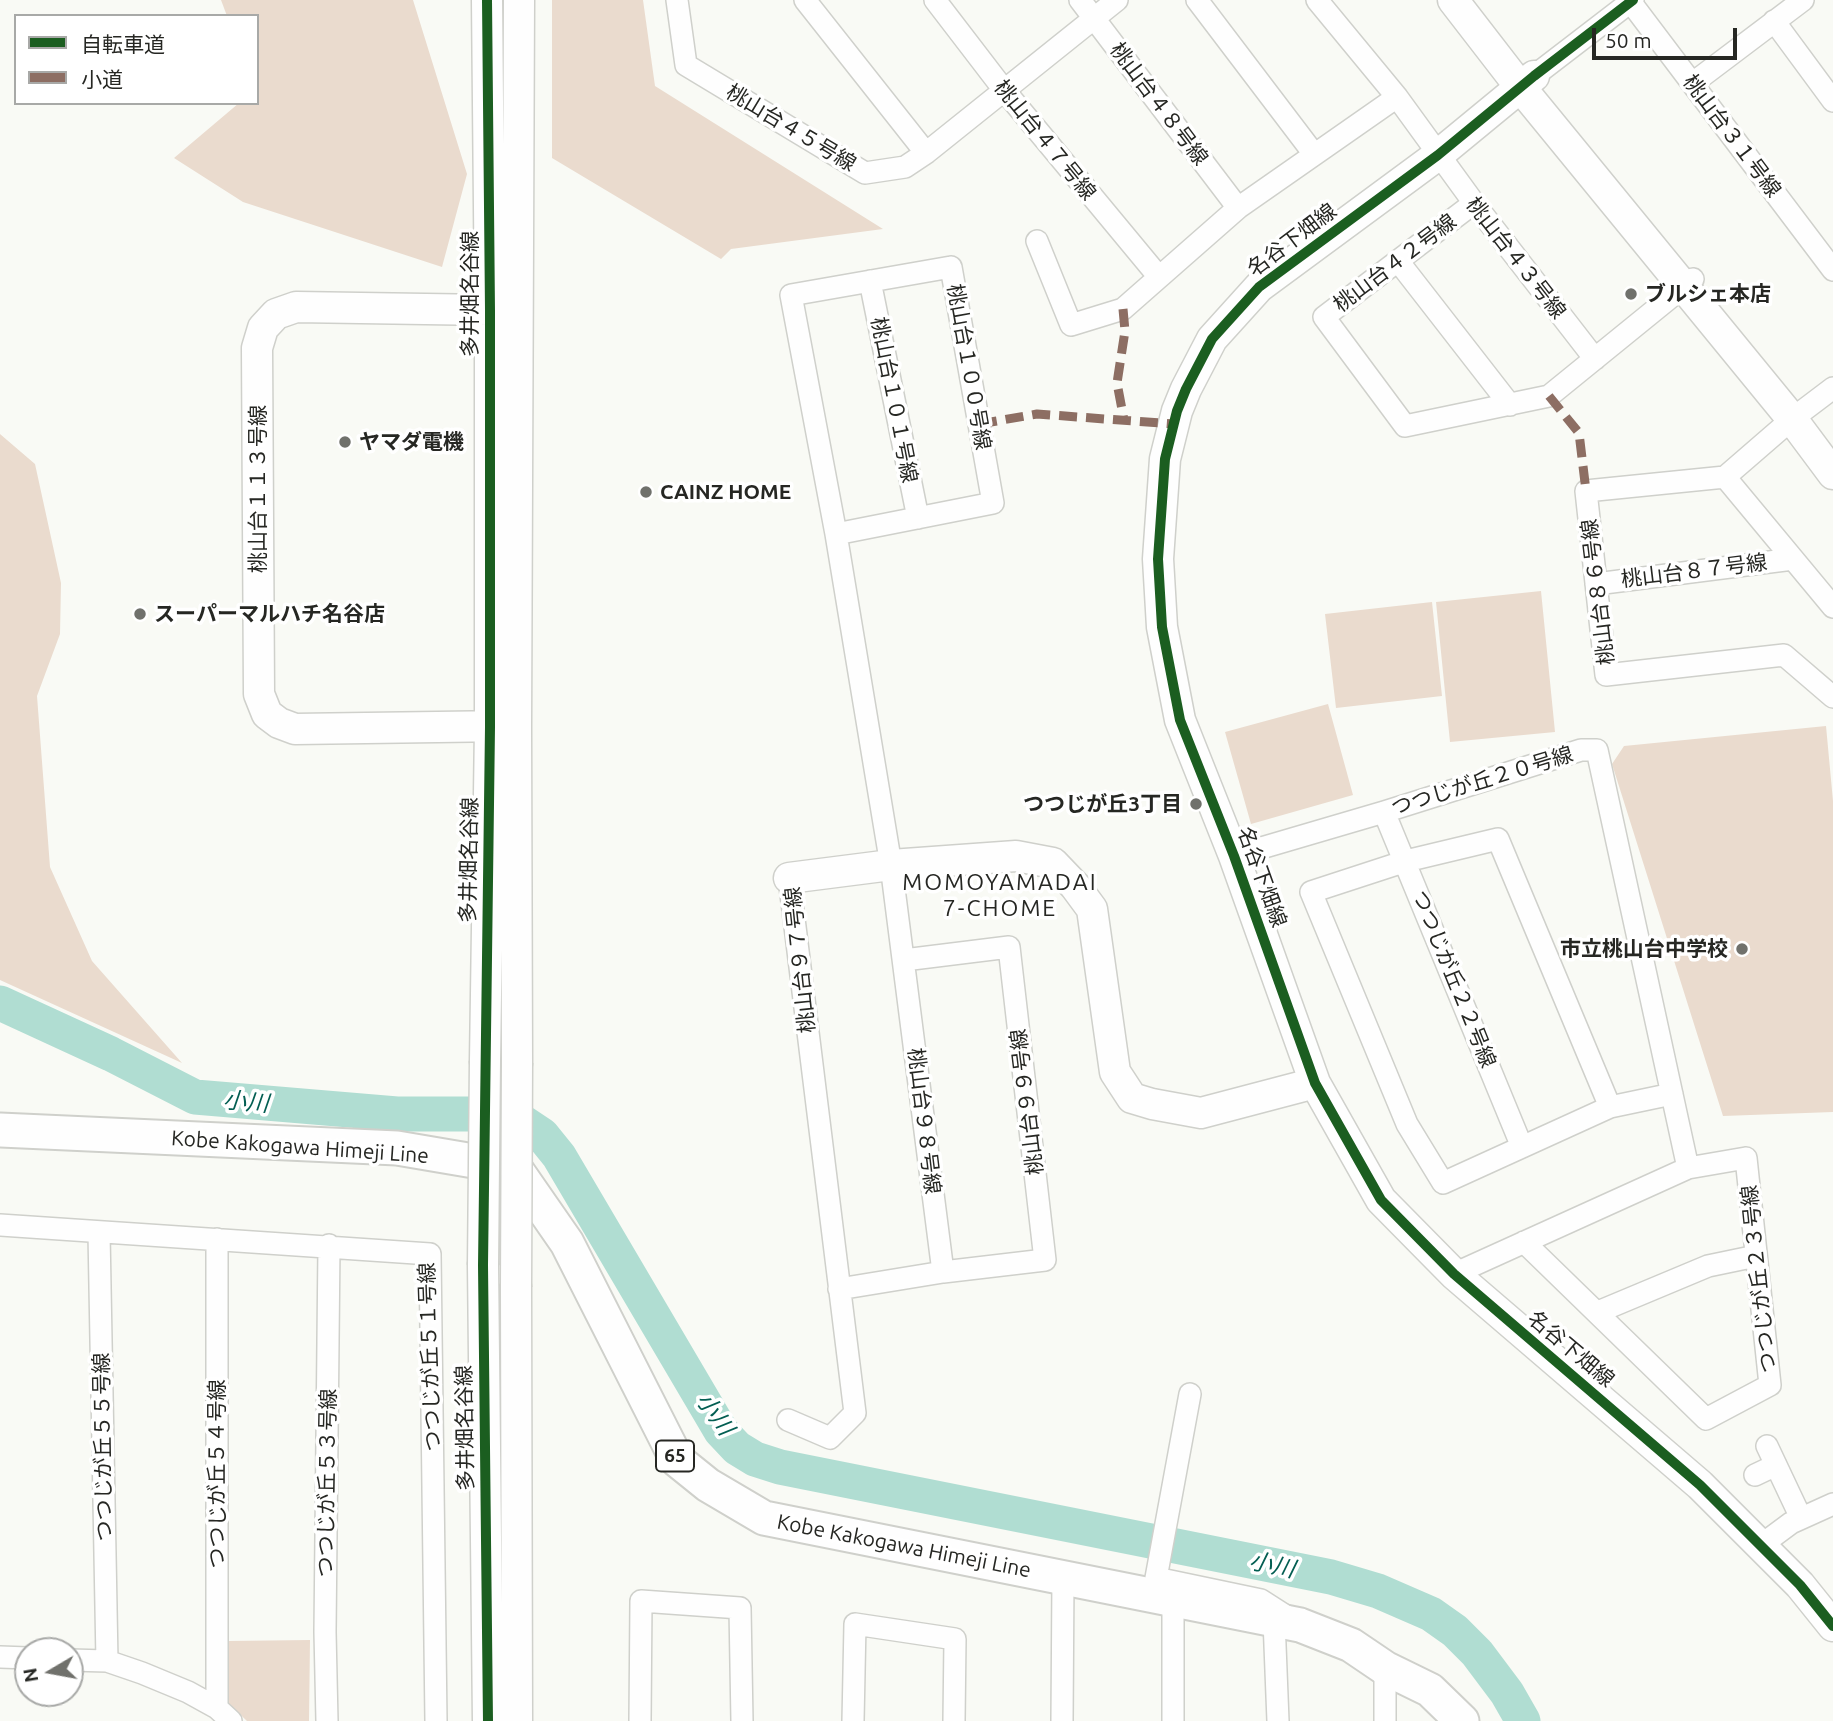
<!DOCTYPE html>
<meta charset="utf-8">
<style>
body{margin:0}
#map{position:relative;width:1833px;height:1721px;overflow:hidden;background:#f9faf5;font-family:Ubuntu,"Noto Sans JP",sans-serif}
canvas{display:block}
.legend{position:absolute;left:14px;top:14px;width:245px;height:91px;box-sizing:border-box;background:#fff;border:2px solid #a8a9a7;margin:0;padding:9px 12px;list-style:none;font-size:21px;color:#262723}
.legend li{display:flex;align-items:center;gap:14px;height:35px}
.legend b{width:35px;border:2px solid #a8a9a7}
.north{position:absolute;left:14px;top:1637px;width:70px;height:70px;box-sizing:border-box;background:#fff;border:2px solid #a8a9a7;border-radius:50%;rotate:260deg;font-size:19px;font-weight:700;line-height:28px;text-align:center;color:#262723}
.north::after{content:'';display:block;margin:auto;width:24px;height:32px;background:#70716c;clip-path:polygon(50% 0,100% 100%,50% 72%,0 100%)}
.scale{position:absolute;left:1592px;top:28px;width:145px;height:32px;box-sizing:border-box;border:4px solid #262723;border-top:0;padding-left:9px;font-size:21px;line-height:24px;white-space:nowrap;color:#262723;-webkit-text-stroke:5px #fff;paint-order:stroke}
</style>
<div id="map">
<canvas width="1833" height="1721"></canvas>
<ul class="legend">
<li><b style="height:9px;background:#1b5e20"></b>自転車道</li>
<li><b style="height:9px;background:#8d6e63"></b>小道</li>
</ul>
<div class="north">N</div>
<div class="scale">50 m</div>
</div>
<script>
const ctx = document.querySelector('canvas').getContext('2d');
ctx.lineJoin = 'round';
function paint(path, color) { ctx.fillStyle = color; ctx.fill(path, 'evenodd'); }
const toPath = rows => new Path2D(rows.map(r => 'M' + r).join(''));
function trace(path, color, width, dash) { ctx.strokeStyle = color; ctx.lineWidth = width; ctx.lineCap = dash ? 'butt' : 'round'; ctx.setLineDash(dash || []); ctx.stroke(path); }
function label(font, color, halo, rows, align = 'center') {
  ctx.font = font + ' Ubuntu,"Noto Sans JP",sans-serif'; ctx.lineWidth = 7; ctx.setLineDash([]); ctx.textBaseline = 'middle'; ctx.strokeStyle = halo; ctx.fillStyle = color; for (const [text, x, y, turn = 0] of rows) {
    ctx.save(); ctx.translate(x, y); ctx.rotate((+turn || 0) * Math.PI / 180); ctx.textAlign = isNaN(turn) ? turn : align; if (halo) ctx.strokeText(text, 0, 0); ctx.fillText(text, 0, 0); ctx.restore();
  }
}
const green = toPath([
 [221,0,413,0,467,174,442,267,243,202,174,158,239,103,257,103,257,16,227,16],
 [552,0,643,0,655,86,883,229,731,249,721,259,552,158],
 [0,434,35,464,61,583,60,634,37,696,50,867,92,961,182,1063,0,980],
 [1541,591,1555,732,1450,742,1436,602],
 [1432,602,1442,696,1336,708,1325,614],
 [1328,704,1353,795,1251,824,1225,732],
 [1826,726,1833,801,1833,1112,1723,1116,1612,764,1624,746],
 [310,1640,309,1721,247,1721,226,1701,229,1641]
]);
const river = toPath([
 [0,1003,111,1054,195,1097,397,1114,478,1114,504,1117,524,1123,542,1135,559,1156,721,1431,737,1448,755,1459,780,1467,1331,1577,1378,1591,1431,1614,1455,1631,1477,1653,1507,1693,1523,1721]
]);
const street = toPath([
 [677,0,686,65,865,173,905,167,926,153,1117,0],
 [805,0,926,153],
 [935,0,1004,90,1159,277],
 [1080,0,1238,208],
 [1197,0,1314,154],
 [1317,0,1397,97,1474,203,1595,359],
 [1629,0,1833,270],
 [1774,21,1833,101],
 [1534,76,1633,0],
 [1693,83,1803,0],
 [1474,203,1324,317,1405,426,1549,396,1693,279],
 [1037,241,1071,325,1123,309,1238,208,1397,97],
 [1398,261,1510,405],
 [951,267,993,503,836,534,791,295,951,267],
 [870,281,918,518],
 [1833,388,1792,419,1725,477,1586,491,1606,675,1784,655,1833,697],
 [1725,477,1833,607],
 [836,534,891,865,943,1272,839,1289],
 [1596,584,1793,559],
 [1384,812,1522,1147],
 [1234,856,1384,812,1581,750,1597,750,1688,1168,1454,1274],
 [904,960,1009,947,1045,1260,943,1272],
 [1610,1107,1498,839,1406,861,1311,892,1407,1124,1443,1183,1610,1107,1672,1094],
 [0,1225,430,1254,436,1721],
 [99,1233,107,1661],
 [1524,1242,1706,1419,1770,1385,1746,1158,1688,1168],
 [1598,1312,1708,1266,1756,1256],
 [1190,1394,1156,1578,1261,1600,1286,1616],
 [788,1420,830,1438,855,1413,789,878],
 [1767,1446,1801,1518],
 [1755,1475,1776,1465],
 [1760,1546,1791,1523,1833,1504],
 [1173,1599,1173,1721],
 [1274,1620,1278,1721],
 [0,1657,28,1658],
 [70,1660,107,1661,142,1673,188,1692,217,1708,231,1721],
 [1385,1668,1385,1721],
 [217,1708,217,1239],
 [327,1721,325,1632,329,1245],
 [640,1721,641,1601,740,1608,742,1721],
 [853,1721,855,1624,955,1639,954,1721],
 [1062,1721,1063,1577]
]);
const secondary = toPath([
 [1453,0,1521,88,1792,419,1833,474],
 [1534,76,1438,155,1259,287,1212,339,1186,389,1177,411,1165,459,1158,559,1162,627,1180,720,1234,856,1315,1083,1381,1200,1454,1274,1700,1485,1800,1585,1833,1626],
 [490,310,296,307,276,314,263,328,257,348,259,694,267,714,279,723,295,729,508,726],
 [789,878,891,865,1016,856,1053,863,1075,886,1092,909,1115,1072,1132,1098,1152,1104,1201,1113,1315,1083],
 [485,1061,490,727,490,310,487,0],
 [517,1063,516,726,519,0],
 [483,1265,488,1721],
 [516,1287,517,1721]
]);
const primary = toPath([
 [0,1130,397,1148,515,1168,567,1243,677,1460,708,1485,764,1518,1300,1625,1351,1645,1385,1668,1430,1690,1462,1721]
]);
const secondaryBridge = toPath([
 [483,1265,485,1061],
 [516,1287,517,1063]
]);
const quiet = toPath([
 [1123,309,1125,331,1117,383,1124,420],
 [1549,396,1579,433,1586,491],
 [979,424,1037,414,1174,424]
]);
const cycleway = toPath([
 [487,0,490,310,490,727,483,1265,488,1721],
 [1633,0,1534,76,1438,155,1259,287,1212,339,1186,389,1177,411,1165,459,1158,559,1162,627,1180,720,1234,856,1315,1083,1381,1200,1454,1274,1700,1485,1800,1585,1833,1626]
]);
const markers = [
 [1631,294,7,"#70716c"],
 [345,442,7,"#70716c"],
 [646,492,7,"#70716c"],
 [140,614,7,"#70716c"],
 [1196,804,7,"#70716c"],
 [1742,949,7,"#70716c"]
];
const shields = [
 [675,1456,38]
];
const shieldNames = [
 ["65",675,1456]
];
const streetNames = [
 ["桃山台４８号線",1159,104,53],
 ["桃山台４５号線",791,128,31],
 ["桃山台３１号線",1732,136,53],
 ["桃山台４７号線",1045,140,51],
 ["名谷下畑線",1292,240,-37],
 ["桃山台４３号線",1516,258,52],
 ["桃山台４２号線",1395,263,-37],
 ["多井畑名谷線",470,294,-90],
 ["桃山台１００号線",969,367,80],
 ["桃山台１０１号線",894,400,79],
 ["桃山台１１３号線",258,489,-90],
 ["桃山台８７号線",1694,571,-7],
 ["桃山台８６号線",1598,592,-97],
 ["つつじが丘２０号線",1482,781,-17],
 ["多井畑名谷線",469,860,-89],
 ["名谷下畑線",1262,877,70],
 ["桃山台９７号線",800,960,-96],
 ["つつじが丘２２号線",1454,979,68],
 ["桃山台９９号線",1027,1102,-97],
 ["桃山台９８号線",924,1121,83],
 ["Kobe Kakogawa Himeji Line",300,1147,4],
 ["つつじが丘２３号線",1759,1279,-96],
 ["名谷下畑線",1571,1349,40],
 ["つつじが丘５１号線",430,1357,-92],
 ["多井畑名谷線",465,1428,-91],
 ["つつじが丘５５号線",103,1447,-91],
 ["つつじが丘５４号線",217,1474,-90],
 ["つつじが丘５３号線",327,1483,-89],
 ["Kobe Kakogawa Himeji Line",904,1546,11]
];
const poiNames = [
 ["ブルシェ本店",1645,294],
 ["ヤマダ電機",359,442],
 ["CAINZ HOME",660,492],
 ["スーパーマルハチ名谷店",154,614],
 ["つつじが丘3丁目",1182,804,"right"],
 ["市立桃山台中学校",1728,949,"right"]
];
const neighbourhoodNames = [
 ["MOMOYAMADAI",1000,882],
 ["7-CHOME",1000,908]
];
const waterNames = [
 ["小川",246,1102,5],
 ["小川",715,1414,54],
 ["小川",1272,1565,12]
];
paint(green, '#eadbce');
trace(river, '#b0ddd2', 35);
trace(street, '#cfd0cb', 24);
trace(secondary, '#cfd0cb', 33);
trace(primary, '#cfd0cb', 37);
trace(street, '#fefefe', 21);
trace(secondary, '#fefefe', 30);
trace(primary, '#fefefe', 33);
trace(secondaryBridge, '#cfd0cb', 33, []);
trace(secondaryBridge, '#fefefe', 30);
trace(quiet, '#8d6e63', 9, [18, 9]);
trace(cycleway, '#1b5e20', 10);
for (const [x, y, r, color] of markers) { const dot = new Path2D(); dot.arc(x, y, r, 0, 2 * Math.PI); ctx.fillStyle = color; ctx.fill(dot); trace(dot, '#fff', 2.5); }
for (const [x, y, w] of shields) { const box = new Path2D(); box.roundRect(x - w / 2, y - 15.5, w, 31, 5); ctx.fillStyle = '#fff'; ctx.fill(box); trace(box, '#262723', 2); }
label('bold 19px', '#262723', null, shieldNames);
label('21px', '#262723', '#fff', streetNames);
label('bold 21px', '#262723', '#fff', poiNames, 'left');
ctx.letterSpacing = '2px';
label('23px', '#262723', '#fff', neighbourhoodNames);
ctx.letterSpacing = '0px';
label('italic 23px', '#035e52', '#fff', waterNames);
</script>
